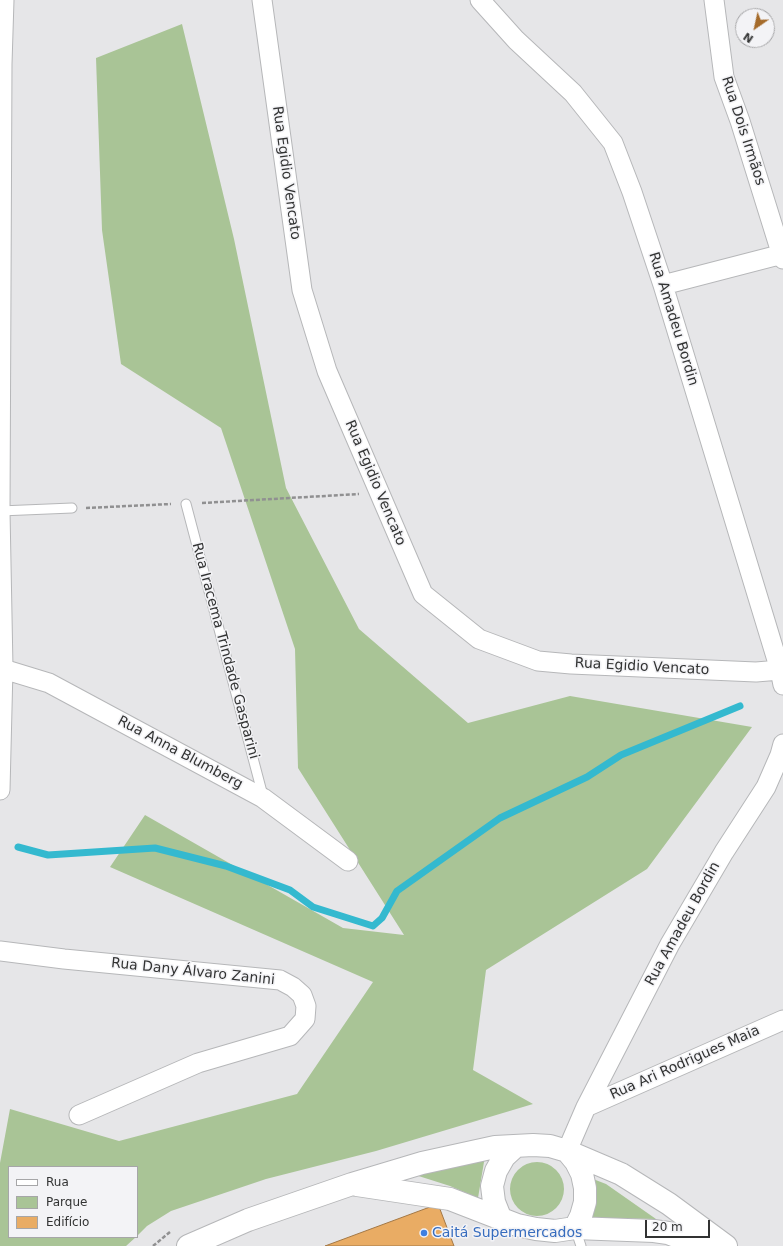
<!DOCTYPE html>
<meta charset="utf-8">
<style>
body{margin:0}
#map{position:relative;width:783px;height:1246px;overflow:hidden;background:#e6e6e8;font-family:"DejaVu Sans",sans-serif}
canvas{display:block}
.legend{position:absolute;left:8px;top:1166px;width:130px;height:72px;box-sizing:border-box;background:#f3f3f6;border:1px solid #a6a6a8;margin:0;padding:5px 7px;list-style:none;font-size:12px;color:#323333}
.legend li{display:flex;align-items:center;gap:8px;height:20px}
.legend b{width:20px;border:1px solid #a6a6a8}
.north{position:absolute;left:735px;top:8px;width:40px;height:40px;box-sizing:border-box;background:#f3f3f6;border:1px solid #a6a6a8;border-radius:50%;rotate:214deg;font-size:11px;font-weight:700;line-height:16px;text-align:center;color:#323333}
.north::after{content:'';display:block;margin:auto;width:14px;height:18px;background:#a56b2b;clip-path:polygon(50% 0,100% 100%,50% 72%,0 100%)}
.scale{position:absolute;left:645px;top:1220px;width:65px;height:18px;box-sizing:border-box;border:2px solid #323333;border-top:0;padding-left:5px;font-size:12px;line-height:14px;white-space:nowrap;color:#323333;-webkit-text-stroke:3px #f3f3f6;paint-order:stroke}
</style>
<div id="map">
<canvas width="783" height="1246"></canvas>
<ul class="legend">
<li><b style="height:5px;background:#fff"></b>Rua</li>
<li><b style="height:11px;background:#a9c496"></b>Parque</li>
<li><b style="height:11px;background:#e9ac64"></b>Edifício</li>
</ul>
<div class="north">N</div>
<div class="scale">20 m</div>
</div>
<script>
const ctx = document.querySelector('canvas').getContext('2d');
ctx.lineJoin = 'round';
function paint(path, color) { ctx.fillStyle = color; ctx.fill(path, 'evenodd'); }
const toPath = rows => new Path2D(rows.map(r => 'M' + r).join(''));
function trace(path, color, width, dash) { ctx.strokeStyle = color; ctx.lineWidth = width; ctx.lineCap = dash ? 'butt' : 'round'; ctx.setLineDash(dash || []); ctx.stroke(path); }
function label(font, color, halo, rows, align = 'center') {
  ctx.font = font + ' "DejaVu Sans",sans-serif'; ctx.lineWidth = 3; ctx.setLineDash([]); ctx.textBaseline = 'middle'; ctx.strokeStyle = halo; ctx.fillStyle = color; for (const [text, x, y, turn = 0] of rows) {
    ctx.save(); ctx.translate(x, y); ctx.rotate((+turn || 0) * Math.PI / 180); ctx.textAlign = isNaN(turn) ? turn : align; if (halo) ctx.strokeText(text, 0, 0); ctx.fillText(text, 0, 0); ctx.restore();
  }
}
const green = toPath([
 [182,24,234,239,286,488,359,629,468,723,570,696,752,727,647,869,486,970,473,1070,533,1104,376,1151,266,1179,171,1211,147,1226,137,1236,137,1167,9,1167,9,1237,136,1237,126,1246,0,1246,0,1163,10,1109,119,1141,297,1094,373,982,110,867,145,815,343,928,404,935,298,768,295,649,221,428,121,364,102,230,96,58],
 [485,1156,478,1198,450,1186,406,1172],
 '510 1189a27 27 0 1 1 54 0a27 27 0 1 1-54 0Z',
 [593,1179,606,1184,656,1219,589,1218]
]);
const stream = toPath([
 [18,847,48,855,155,848,226,866,290,890,313,907,373,926,382,918,397,891,500,818,587,777,621,755,740,706]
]);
const building = toPath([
 [438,1204,454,1246,325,1246,438,1204]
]);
const path = toPath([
 [202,503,359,494],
 [86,508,171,504],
 [153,1246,170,1232]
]);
const lane = toPath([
 [186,504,263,796],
 [0,511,72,508],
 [575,1228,581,1246]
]);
const street = toPath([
 [262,0,302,290,327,371,423,594,479,639,538,661,571,664,756,672,780,670],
 [480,0,516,40,573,93,613,143,632,192,663,285,780,670,783,685],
 [714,0,724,77,740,121,783,259],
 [663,285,783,254],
 [0,668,49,683,263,798,348,861],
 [0,790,3,668,0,511,2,64,4,0],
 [0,951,64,959,280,980,293,987,302,995,306,1006,305,1019,290,1036,198,1063,79,1115],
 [586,1107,783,1020],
 [567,1151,586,1107,670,944,724,852,766,787,780,755,783,744]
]);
const secondary = toPath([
 [567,1151,576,1162,582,1174,585,1188,585,1202,581,1216,575,1228],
 [357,1185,450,1199,517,1225,536,1229,555,1231,575,1228,654,1231,668,1233,701,1246],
 [500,1217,494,1202,492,1186,496,1171,504,1157,516,1146],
 [188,1246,248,1220,352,1184,422,1163,495,1147,533,1145,550,1146,567,1151,621,1174,669,1204,726,1246]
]);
const markers = [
 [424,1233,4,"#3f7fe0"]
];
const streetNames = [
 ["Rua Dois Irmãos",743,131,72],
 ["Rua Egidio Vencato",286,173,82],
 ["Rua Amadeu Bordin",673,319,73],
 ["Rua Egidio Vencato",375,483,67],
 ["Rua Iracema Trindade Gasparini",225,651,75],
 ["Rua Egidio Vencato",642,667,3],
 ["Rua Anna Blumberg",180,753,28],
 ["Rua Amadeu Bordin",683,924,-61],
 ["Rua Dany Álvaro Zanini",193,972,6],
 ["Rua Ari Rodrigues Maia",685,1063,-24]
];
const shopNames = [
 ["Caitá Supermercados",432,1233]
];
paint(green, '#a9c496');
trace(stream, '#34b9cf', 7);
paint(building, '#e9ac64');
trace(building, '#a37846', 1);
trace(lane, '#b6b7b9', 11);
trace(street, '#b6b7b9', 21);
trace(secondary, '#b6b7b9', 24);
trace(path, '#909091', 2.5, [4, 2]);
trace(lane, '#fff', 9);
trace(street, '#fff', 19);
trace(secondary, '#fff', 22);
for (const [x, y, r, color] of markers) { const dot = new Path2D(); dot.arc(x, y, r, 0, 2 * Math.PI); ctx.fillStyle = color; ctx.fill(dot); trace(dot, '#f3f3f6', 1.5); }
label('14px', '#323333', '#f3f3f6', streetNames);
label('14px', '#366cbe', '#f3f3f6', shopNames, 'left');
</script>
